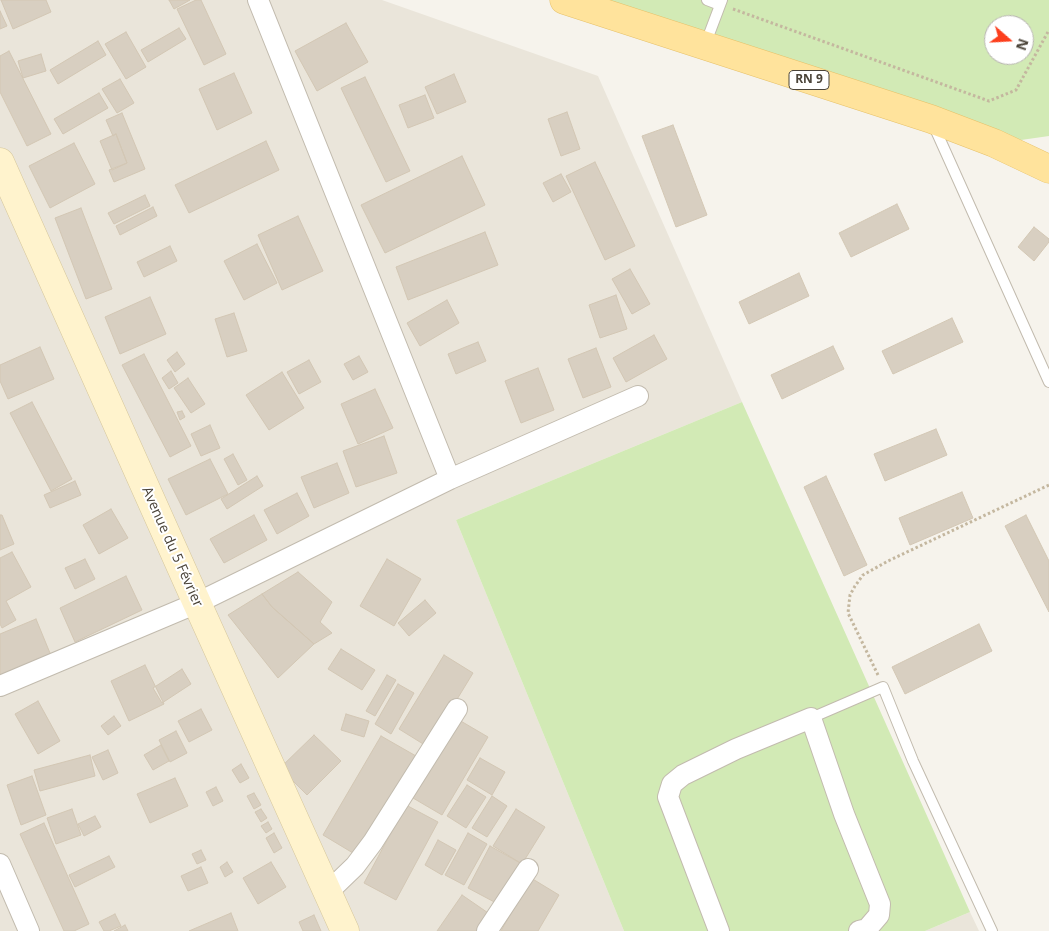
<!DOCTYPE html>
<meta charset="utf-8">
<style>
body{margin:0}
#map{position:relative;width:1049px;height:931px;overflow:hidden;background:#f6f3ec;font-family:"Open Sans",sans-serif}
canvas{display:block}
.north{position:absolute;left:984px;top:15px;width:50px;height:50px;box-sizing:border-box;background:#fff;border:1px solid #b7b4b0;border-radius:50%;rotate:109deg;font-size:14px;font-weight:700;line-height:20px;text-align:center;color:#4b4439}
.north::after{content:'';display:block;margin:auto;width:18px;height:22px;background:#fc3f1d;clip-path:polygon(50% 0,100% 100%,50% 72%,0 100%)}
</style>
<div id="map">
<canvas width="1049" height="931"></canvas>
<div class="north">N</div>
</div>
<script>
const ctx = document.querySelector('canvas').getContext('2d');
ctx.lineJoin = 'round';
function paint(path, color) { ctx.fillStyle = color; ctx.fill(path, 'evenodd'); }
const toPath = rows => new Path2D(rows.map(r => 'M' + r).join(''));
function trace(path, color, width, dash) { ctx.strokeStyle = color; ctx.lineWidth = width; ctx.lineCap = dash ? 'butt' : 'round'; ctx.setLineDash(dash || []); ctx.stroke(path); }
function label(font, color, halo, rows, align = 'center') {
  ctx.font = font + ' "Open Sans",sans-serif'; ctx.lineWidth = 4; ctx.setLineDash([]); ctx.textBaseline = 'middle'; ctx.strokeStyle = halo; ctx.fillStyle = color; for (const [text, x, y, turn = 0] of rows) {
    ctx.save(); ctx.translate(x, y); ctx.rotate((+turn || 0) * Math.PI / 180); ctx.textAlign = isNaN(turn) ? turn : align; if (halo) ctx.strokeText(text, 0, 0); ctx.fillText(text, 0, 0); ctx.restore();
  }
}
const residential = toPath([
 [0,0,382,0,598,76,742,402,456,520,624,931,0,931],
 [970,912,979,931,925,931]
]);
const green = toPath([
 [569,0,1049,0,1049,136,1021,140],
 [994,25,1024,25,1024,55,994,55],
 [742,402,970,912,925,931,624,931,456,520]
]);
const building = toPath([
 [1,0,46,0,51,12,13,29,1,0],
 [169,0,190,0,174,9,169,0],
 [196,0,201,0,226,54,204,65,177,9,196,0],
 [0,11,7,26,0,29,0,11],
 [346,23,368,62,317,91,295,51,346,23],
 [179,28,186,39,148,62,141,50,179,28],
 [126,32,146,67,126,79,105,44,126,32],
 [98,41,106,55,58,84,50,70,98,41],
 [9,51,51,134,27,146,0,92,0,56,9,51],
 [41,54,46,71,23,78,18,61,41,54],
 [234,73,252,113,217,130,199,89,234,73],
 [454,74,466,102,437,114,425,87,454,74],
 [365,77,410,171,386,182,341,88,365,77],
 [120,79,134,103,117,113,102,89,120,79],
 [99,93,108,108,63,134,54,119,99,93],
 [425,95,434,118,408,128,399,105,425,95],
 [567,112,580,149,561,156,548,119,567,112],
 [122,113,145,169,114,182,109,170,127,163,116,134,113,136,106,120,122,113],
 [673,125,707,215,676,227,642,136,673,125],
 [116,134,127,163,112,170,100,141,116,134],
 [266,141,279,170,189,213,175,185,266,141],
 [74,143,95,184,50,208,29,166,74,143],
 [462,156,485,205,385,253,361,205,462,156],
 [595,162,635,246,605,260,566,176,595,162],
 [561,174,571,192,553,202,543,183,561,174],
 [145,195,150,206,114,224,108,213,145,195],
 [897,204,909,229,851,257,839,233,897,204],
 [153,207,157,216,120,235,116,226,153,207],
 [81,208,112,289,86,299,55,218,81,208],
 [298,216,323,271,282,290,258,235,298,216],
 [1034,227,1049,239,1049,242,1034,261,1018,247,1034,227],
 [485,232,498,265,408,300,396,267,485,232],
 [257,244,277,283,244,300,224,261,257,244],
 [170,246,177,261,144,277,137,262,170,246],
 [630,269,650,304,632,314,612,279,630,269],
 [799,273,809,296,749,324,739,302,799,273],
 [616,295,627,329,600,338,589,305,616,295],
 [150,297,166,334,120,354,105,317,150,297],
 [447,300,459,323,420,346,407,323,447,300],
 [234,313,247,351,227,357,215,319,234,313],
 [952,318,963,342,893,374,882,351,952,318],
 [654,335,667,359,626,382,613,358,654,335],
 [478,342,486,361,456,374,448,354,478,342],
 [833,346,844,369,782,399,771,375,833,346],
 [40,347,54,379,8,399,0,381,0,365,40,347],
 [596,348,611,387,583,398,568,359,596,348],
 [177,352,185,364,175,372,167,360,177,352],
 [144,354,191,446,170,457,122,365,144,354],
 [359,356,368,372,353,380,344,364,359,356],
 [309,360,321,382,299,394,287,372,309,360],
 [538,368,554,410,521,423,505,381,538,368],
 [171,371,178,383,169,389,162,378,171,371],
 [282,372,304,408,269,430,246,395,282,372],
 [188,378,205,404,191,413,174,388,188,378],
 [375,389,393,428,358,444,341,404,375,389],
 [32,402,72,479,51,491,10,413,32,402],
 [182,411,185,417,180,420,177,412,182,411],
 [210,425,220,448,201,456,191,434,210,425],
 [936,429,947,455,885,481,874,454,936,429],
 [384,436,397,473,356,487,343,451,384,436],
 [233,454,247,480,238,485,224,459,233,454],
 [210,459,228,494,186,515,168,479,210,459],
 [337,463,349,493,314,508,301,477,337,463],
 [257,476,263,486,227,509,221,499,257,476],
 [826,476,867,565,844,576,804,487,826,476],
 [75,481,81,495,50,508,44,495,75,481],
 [962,492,973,518,910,545,899,518,962,492],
 [297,493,309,516,277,534,264,510,297,493],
 [111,509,128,538,99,554,83,525,111,509],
 [0,515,2,515,14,544,0,550,0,515],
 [254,515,267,540,224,563,210,539,254,515],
 [1026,515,1049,561,1049,612,1005,526,1026,515],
 [12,552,31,587,6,601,16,620,2,628,0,624,0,558,12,552],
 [85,559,95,579,75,589,65,568,85,559],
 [387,559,421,579,394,626,360,606,387,559],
 [298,572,332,602,320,622,332,633,314,644,272,607,262,594,298,572],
 [126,576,142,610,75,642,60,608,126,576],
 [262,594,272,607,314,644,278,678,228,615,262,594],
 [425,600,436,613,409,636,398,623,425,600],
 [36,619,52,658,0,680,0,634,36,619],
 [979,624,992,651,905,694,892,667,979,624],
 [341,649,375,670,362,690,328,669,341,649],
 [444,655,473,673,428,747,399,729,444,655],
 [145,665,164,704,129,721,111,681,145,665],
 [182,669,191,684,162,703,153,688,182,669],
 [387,675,396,680,375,716,366,711,387,675],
 [398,684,414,693,391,734,375,724,398,684],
 [38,701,60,741,38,754,15,714,38,701],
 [201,709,212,730,189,742,178,721,201,709],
 [346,714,369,721,364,737,341,730,346,714],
 [114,716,121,726,108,735,101,726,114,716],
 [459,720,488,737,442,815,413,798,459,720],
 [176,731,187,753,170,762,159,740,176,731],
 [314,735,341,761,307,795,280,768,314,735],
 [381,736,416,756,358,856,323,835,381,736],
 [161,745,169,761,153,770,144,755,161,745],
 [108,750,118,773,103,780,92,757,108,750],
 [90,755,95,776,40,791,34,770,90,755],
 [480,758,505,772,492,795,467,780,480,758],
 [241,764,249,778,240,783,232,770,241,764],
 [32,776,46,815,21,825,7,785,32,776],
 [175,778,188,806,150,823,137,794,175,778],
 [467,785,486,797,466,828,447,816,467,785],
 [216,787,223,801,213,806,206,792,216,787],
 [254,793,261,805,254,809,247,796,254,793],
 [492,796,507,806,487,837,472,828,492,796],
 [406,805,438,822,396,900,364,883,406,805],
 [72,809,81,835,56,844,47,818,72,809],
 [261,809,267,818,261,822,255,812,261,809],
 [516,809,545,827,522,864,493,846,516,809],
 [95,816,101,827,84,836,78,824,95,816],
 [268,822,272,829,266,833,261,826,268,822],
 [44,823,89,924,74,931,64,931,20,834,44,823],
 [274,833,282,848,274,853,266,838,274,833],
 [468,833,487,844,464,885,445,875,468,833],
 [438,840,456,850,442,875,425,865,438,840],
 [490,846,522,864,500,905,468,888,490,846],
 [201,850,206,860,197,864,192,854,201,850],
 [109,856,115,867,75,887,69,875,109,856],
 [227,862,233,872,225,877,220,867,227,862],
 [271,862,286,887,258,904,243,878,271,862],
 [201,867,208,883,188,891,181,876,201,867],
 [531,878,559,895,538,931,501,931,531,878],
 [462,895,494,917,484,931,437,931,462,895],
 [231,913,238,931,189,931,231,913],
 [115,914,121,926,109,931,104,931,99,922,115,914],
 [314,915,321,931,303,931,299,922,314,915],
 [125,925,128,931,114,931,125,925]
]);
const path = toPath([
 [733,9,989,101,1016,90,1049,30],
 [878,675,848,613,850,595,855,586,863,575,888,561,1049,485]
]);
const lane = toPath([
 [707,0,720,5],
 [705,45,722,0],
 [933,124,1049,382],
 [811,718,883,687,913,761,992,931]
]);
const street = toPath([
 [258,0,450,479],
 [0,686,197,603,450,479,638,396],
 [0,864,29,931],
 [327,893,355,866,373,842,457,709],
 [487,931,528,869],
 [719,931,668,797,672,784,683,775,736,749,811,718,844,814,880,904,879,915,867,929,859,931]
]);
const secondary = toPath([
 [0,162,197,603,345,931]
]);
const primary = toPath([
 [564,0,931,119,994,143,1049,169]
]);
const shields = [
 [809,80,40]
];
const shieldNames = [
 ["RN 9",809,80]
];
const streetNames = [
 ["Avenue du 5 Février",172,547,66]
];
paint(residential, '#eae5da');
paint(green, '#d2eab5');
paint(building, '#d8cfc1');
trace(building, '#d3c7b4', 1);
trace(lane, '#c2bbae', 12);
trace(street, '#c2bbae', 22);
trace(secondary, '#d6c79b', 29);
trace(primary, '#e6c16a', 29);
trace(path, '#c4b79f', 3, [2.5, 2.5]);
trace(lane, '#fff', 10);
trace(street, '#fff', 20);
trace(secondary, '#fff3cd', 28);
trace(primary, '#ffe39c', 28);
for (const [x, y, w] of shields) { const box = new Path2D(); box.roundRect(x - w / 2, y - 9.5, w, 19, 4); ctx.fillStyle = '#fff'; ctx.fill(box); trace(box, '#4b4439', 1); }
label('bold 12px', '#4b4439', null, shieldNames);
label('14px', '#4b4439', '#fff', streetNames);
</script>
